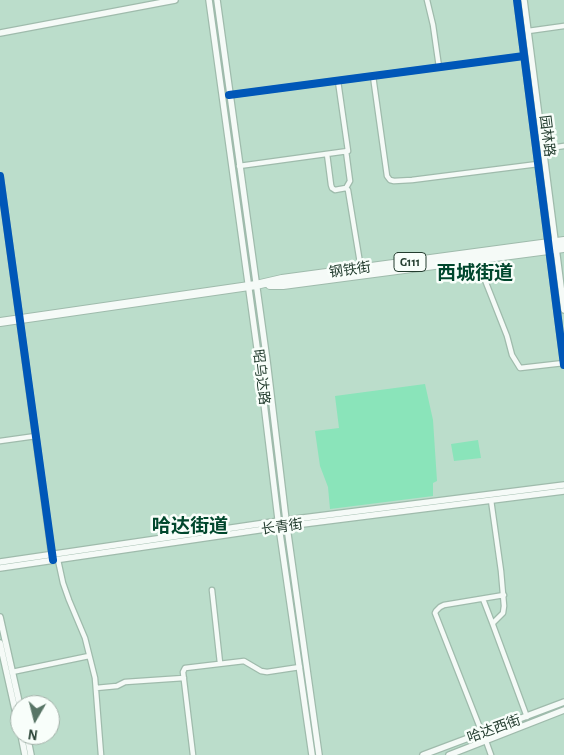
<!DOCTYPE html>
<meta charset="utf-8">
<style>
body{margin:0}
#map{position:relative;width:564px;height:755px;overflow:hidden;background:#bbddcb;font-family:"Alegreya Sans",sans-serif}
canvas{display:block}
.north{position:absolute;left:10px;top:695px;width:50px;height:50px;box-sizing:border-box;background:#f8fefa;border:1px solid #a3b1a9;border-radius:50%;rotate:188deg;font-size:14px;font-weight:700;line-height:20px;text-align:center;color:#233d2f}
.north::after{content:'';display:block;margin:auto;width:18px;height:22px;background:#587566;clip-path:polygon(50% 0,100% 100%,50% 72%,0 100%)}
</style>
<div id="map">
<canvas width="564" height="755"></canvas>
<div class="north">N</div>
</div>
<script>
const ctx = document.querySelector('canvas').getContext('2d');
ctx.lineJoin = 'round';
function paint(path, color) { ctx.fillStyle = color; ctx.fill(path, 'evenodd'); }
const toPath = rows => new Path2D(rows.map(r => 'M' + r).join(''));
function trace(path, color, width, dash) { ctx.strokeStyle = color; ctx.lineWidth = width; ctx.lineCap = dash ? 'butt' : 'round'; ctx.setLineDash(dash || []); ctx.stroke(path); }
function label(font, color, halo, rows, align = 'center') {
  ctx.font = font + ' "Alegreya Sans","Noto Sans SC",sans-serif'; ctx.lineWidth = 5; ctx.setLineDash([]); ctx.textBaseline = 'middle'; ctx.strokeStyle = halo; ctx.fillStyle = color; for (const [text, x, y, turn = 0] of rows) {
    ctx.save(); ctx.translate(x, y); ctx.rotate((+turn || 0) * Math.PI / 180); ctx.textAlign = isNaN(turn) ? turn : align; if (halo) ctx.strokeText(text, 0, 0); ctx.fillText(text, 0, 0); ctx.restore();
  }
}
const green = toPath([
 [425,384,433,420,437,481,433,483,433,496,330,509,328,487,320,466,315,431,339,428,335,396],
 [478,440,481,458,454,461,451,444]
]);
const street = toPath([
 [427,0,433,25,439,67],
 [528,31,564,26],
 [373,76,387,176,390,180,394,181,412,180,538,164],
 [229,95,524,56],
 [543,149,564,146],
 [327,154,331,185,332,188,335,190,346,188,348,190,361,269],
 [239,166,348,151,338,81],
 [346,188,350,181,346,151],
 [479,260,481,270,507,336,512,355,520,368,564,363],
 [0,441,36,436],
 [491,500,501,571,504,606,503,613,493,623,493,625,527,717],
 [58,560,63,583,69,600,85,638,95,678,101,755],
 [212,590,220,663],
 [483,599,493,625],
 [12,672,89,656],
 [96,688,117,686,125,682,184,678],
 [482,733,435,613,436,611,440,607,444,605,504,595],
 [486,741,491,755],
 [193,755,183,672,185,668,244,661,261,671,267,672,300,667]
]);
const secondary = toPath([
 [209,0,259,362,279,527,312,755],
 [217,0,267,361,286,520,319,755],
 [517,0,564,365],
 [524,0,564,310],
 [0,33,175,0],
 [0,176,52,556],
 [0,562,279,521,564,485],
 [0,568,279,527,564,491],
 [0,617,20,706],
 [0,643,20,732],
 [21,735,25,755],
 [27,735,31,755],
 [423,755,564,702],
 [449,755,564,710]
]);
const highway = toPath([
 [270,285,283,285,564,248],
 [0,322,256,285,282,279,564,241]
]);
const cycleway = toPath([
 [517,0,564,365],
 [229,95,524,56],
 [0,176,53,560]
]);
const shields = [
 [410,262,32]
];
const shieldNames = [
 ["G111",410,262]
];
const streetNames = [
 ["园林路",547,136,83],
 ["钢铁街",350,270,-8],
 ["昭乌达路",261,377,83],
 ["长青街",282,527,-8],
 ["哈达西街",494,729,-20]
];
const districtNames = [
 ["西城街道",475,273],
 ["哈达街道",190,526]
];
paint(green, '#8ae4ba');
trace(street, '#9fbbac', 7);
trace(secondary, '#9fbbac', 8);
trace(highway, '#9fbbac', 10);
trace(street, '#f5faf7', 4.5);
trace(secondary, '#f5faf7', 5.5);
trace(highway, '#f5faf7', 8);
trace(cycleway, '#0057b8', 8);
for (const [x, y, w] of shields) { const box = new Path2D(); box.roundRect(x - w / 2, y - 9.5, w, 19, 4); ctx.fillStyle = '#f8fefa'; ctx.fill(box); trace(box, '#233d2f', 1); }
label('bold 12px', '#233d2f', null, shieldNames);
label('14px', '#233d2f', '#f8fefa', streetNames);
label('bold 19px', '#00472d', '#f8fefa', districtNames);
</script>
